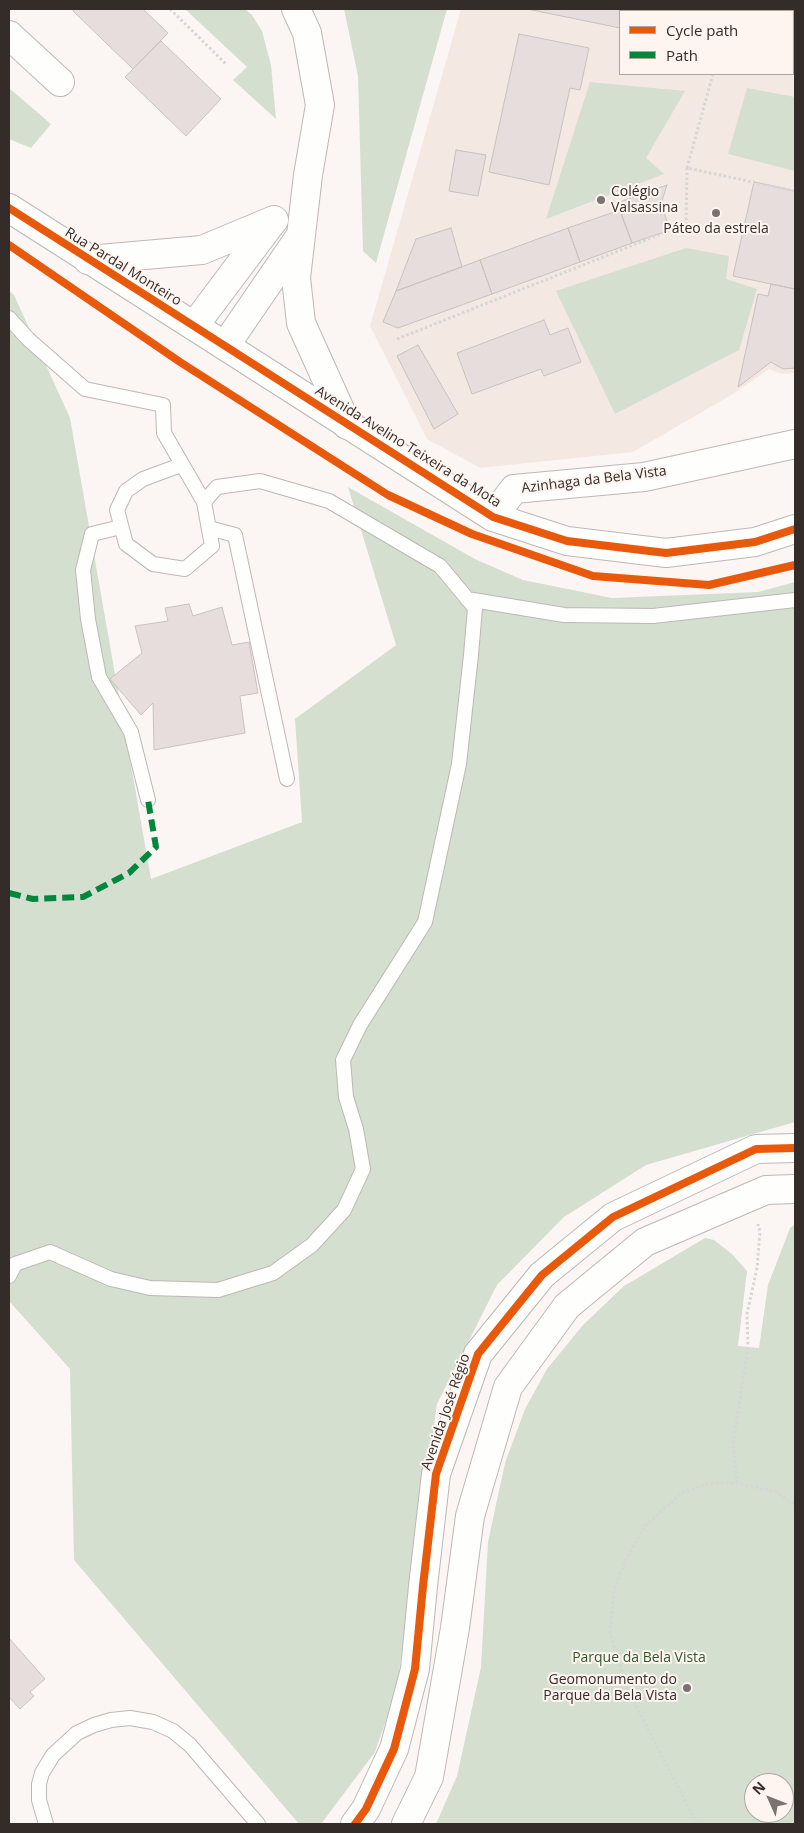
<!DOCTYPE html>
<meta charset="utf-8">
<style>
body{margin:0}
#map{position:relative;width:804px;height:1833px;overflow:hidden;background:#fbf6f4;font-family:"Open Sans",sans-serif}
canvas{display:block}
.frame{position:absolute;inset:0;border:10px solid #342c28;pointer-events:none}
.legend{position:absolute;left:619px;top:10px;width:175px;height:65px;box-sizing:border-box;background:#fef5f1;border:1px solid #ada5a1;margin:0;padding:6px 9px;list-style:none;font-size:15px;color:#342c28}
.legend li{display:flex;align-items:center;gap:10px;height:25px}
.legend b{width:25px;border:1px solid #ada5a1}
.north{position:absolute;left:744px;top:1773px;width:50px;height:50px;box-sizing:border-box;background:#fef5f1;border:1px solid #ada5a1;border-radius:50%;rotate:314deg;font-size:14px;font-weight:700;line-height:20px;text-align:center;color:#342c28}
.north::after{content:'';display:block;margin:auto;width:18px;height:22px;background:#7a736f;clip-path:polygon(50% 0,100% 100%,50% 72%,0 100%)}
</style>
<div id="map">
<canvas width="804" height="1833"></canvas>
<div class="frame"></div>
<ul class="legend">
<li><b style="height:6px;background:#e8590c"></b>Cycle path</li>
<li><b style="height:6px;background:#00873e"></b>Path</li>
</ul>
<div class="north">N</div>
</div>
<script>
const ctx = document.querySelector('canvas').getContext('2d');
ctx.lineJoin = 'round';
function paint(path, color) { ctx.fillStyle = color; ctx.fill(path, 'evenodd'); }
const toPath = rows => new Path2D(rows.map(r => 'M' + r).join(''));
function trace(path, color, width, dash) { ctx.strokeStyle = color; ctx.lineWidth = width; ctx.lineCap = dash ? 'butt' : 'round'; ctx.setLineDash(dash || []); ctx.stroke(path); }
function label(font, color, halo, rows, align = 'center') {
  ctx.font = font + ' "Open Sans",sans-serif'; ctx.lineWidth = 4; ctx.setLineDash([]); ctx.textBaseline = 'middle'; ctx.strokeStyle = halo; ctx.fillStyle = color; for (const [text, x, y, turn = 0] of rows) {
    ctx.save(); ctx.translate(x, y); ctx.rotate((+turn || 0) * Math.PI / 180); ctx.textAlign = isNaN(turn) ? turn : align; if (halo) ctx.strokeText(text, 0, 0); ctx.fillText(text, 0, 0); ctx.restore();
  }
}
const built = toPath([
 [461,9,795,9,795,373,782,374,769,369,733,394,633,452,480,468,427,439,370,326],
 [620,11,793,11,793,74,620,74]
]);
const green = toPath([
 [185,9,245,9,252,15,262,31,271,65,276,119,233,80,247,67],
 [344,9,447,9,376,263,363,251,358,76],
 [590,82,685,91,646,158,664,174,546,219],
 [9,88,51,124,31,148,9,139],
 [747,88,795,97,795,171,728,154],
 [686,248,729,256,726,279,757,289,739,350,615,414,556,291],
 [9,291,14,295,70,418,151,879,302,822,295,719,396,645,348,487,475,559,523,580,612,598,758,592,795,582,795,1122,646,1165,564,1217,497,1285,437,1404,396,1692,375,1752,321,1824,299,1824,74,1560,70,1369,9,1301],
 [795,1224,795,1824,436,1824,457,1776,481,1667,488,1542,505,1463,525,1409,547,1369,583,1325,624,1286,705,1238,714,1240,732,1254,747,1271,738,1346,759,1348,768,1285,790,1228],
 [754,1783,784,1783,784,1813,754,1813]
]);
const building = toPath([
 [74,9,143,9,168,33,133,69,73,11,74,9],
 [527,9,731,9,731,11,620,11,620,28,527,9],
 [795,23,795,47,793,46,795,23],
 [519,34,589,48,580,90,570,88,549,185,489,172,519,34],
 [161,41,221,99,186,136,125,77,161,41],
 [456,150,486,155,478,196,449,191,456,150],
 [754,182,795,191,795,289,733,276,754,182],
 [667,185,661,204,670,230,632,243,617,203,667,185],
 [620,210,632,243,580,262,568,228,620,210],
 [451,228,462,267,396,291,416,239,451,228],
 [568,228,580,262,492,294,480,260,568,228],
 [480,260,492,294,398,328,383,322,396,291,480,260],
 [771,284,795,289,795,368,783,369,771,362,738,387,758,294,768,296,771,284],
 [544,320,550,335,568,328,581,362,544,376,541,369,472,394,457,353,544,320],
 [418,345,458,414,434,429,397,356,418,345],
 [189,604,193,616,222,607,232,645,249,642,258,693,240,696,245,733,154,750,153,703,141,715,110,679,142,653,135,626,168,621,165,608,189,604],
 [9,1638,45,1679,30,1692,34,1696,20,1709,9,1697,9,1638]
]);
const path = toPath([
 [170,9,227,65],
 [741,11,742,9],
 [793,52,795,53],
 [713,74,687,168,795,191],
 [397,339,686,224,687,168],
 [737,1483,733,1444,748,1348,747,1314,757,1268,760,1232,758,1224],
 [697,1824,628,1690,610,1632,614,1590,627,1557,646,1525,683,1492,712,1483,737,1483,776,1492,795,1505]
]);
const lane = toPath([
 [9,318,28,339,85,389,163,405,164,433,204,502,212,546,185,569,153,564,126,544,117,510,126,491,143,479,181,465],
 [121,527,92,534,83,570,88,619,99,677,131,732,148,800],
 [209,528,235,535,287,779],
 [467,599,564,615,653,616,795,600],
 [9,1276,15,1264,50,1252,111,1279,150,1288,218,1290,273,1273,312,1245,344,1210,363,1169,356,1129,346,1097,343,1060,360,1025,425,922,459,764,471,655,475,608,440,566,329,501,260,481,217,487,204,502],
 [46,1824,39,1800,39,1784,42,1773,53,1755,77,1733,94,1725,111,1720,130,1718,153,1722,173,1731,190,1745,258,1824]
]);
const street = toPath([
 [296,9,307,33,320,105,308,175,296,278,301,323,347,425],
 [9,35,60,82],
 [88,260,202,250,274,220],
 [194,326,272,222],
 [225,346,299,238],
 [493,517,514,489,644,477,795,444]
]);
const secondary = toPath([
 [9,208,493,517,567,541,666,553,755,542,795,529],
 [355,1824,366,1809,394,1749,415,1669,423,1586,436,1474,478,1354,542,1275,613,1217,756,1149,795,1148],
 [406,1824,429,1777,455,1628,470,1516,508,1387,567,1306,645,1242,766,1190,795,1189]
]);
const quiet = toPath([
 [9,893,33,899,83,897,129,873,156,847,148,800]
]);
const cycleway = toPath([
 [9,208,493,517,567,541,666,553,755,542,795,529],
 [9,245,180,362,388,495,472,534,593,576,709,585,795,565],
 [355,1824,366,1809,394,1749,415,1669,423,1586,436,1474,478,1354,542,1275,613,1217,756,1149,795,1148]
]);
const markers = [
 [601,200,5,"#7a736f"],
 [716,213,5,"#7a736f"],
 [687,1688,5,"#7a736f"]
];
const poiNames = [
 ["Colégio",611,192],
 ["Valsassina",611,208],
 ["Páteo da estrela",716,229,"center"],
 ["Geomonumento do",677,1680,"right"],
 ["Parque da Bela Vista",677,1696,"right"]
];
const streetNames = [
 ["Rua Pardal Monteiro",123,267,32],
 ["Avenida Avelino Teixeira da Mota",408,447,32],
 ["Azinhaga da Bela Vista",594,480,-7],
 ["Avenida José Régio",446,1412,-71]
];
const parkNames = [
 ["Parque da Bela Vista",639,1658]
];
paint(built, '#f4e8e3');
paint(green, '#d4dfd0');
paint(building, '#e7dddc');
trace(building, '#c8c2c0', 1);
trace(lane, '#beb8b5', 16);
trace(street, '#beb8b5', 30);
trace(secondary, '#beb8b5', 30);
trace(path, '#d7d6d5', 3, [2.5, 2.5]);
trace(lane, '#fefefd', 14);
trace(street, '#fefefd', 28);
trace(secondary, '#fefefd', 28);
trace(quiet, '#00873e', 6, [12, 6]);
trace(cycleway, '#e8590c', 8);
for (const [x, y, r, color] of markers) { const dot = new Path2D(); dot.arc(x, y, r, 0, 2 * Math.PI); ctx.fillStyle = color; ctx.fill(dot); trace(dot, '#fef5f1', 2); }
label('14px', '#342c28', '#fef5f1', poiNames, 'left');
label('14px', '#342c28', '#fef5f1', streetNames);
label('14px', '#2f572a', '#fef5f1', parkNames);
</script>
